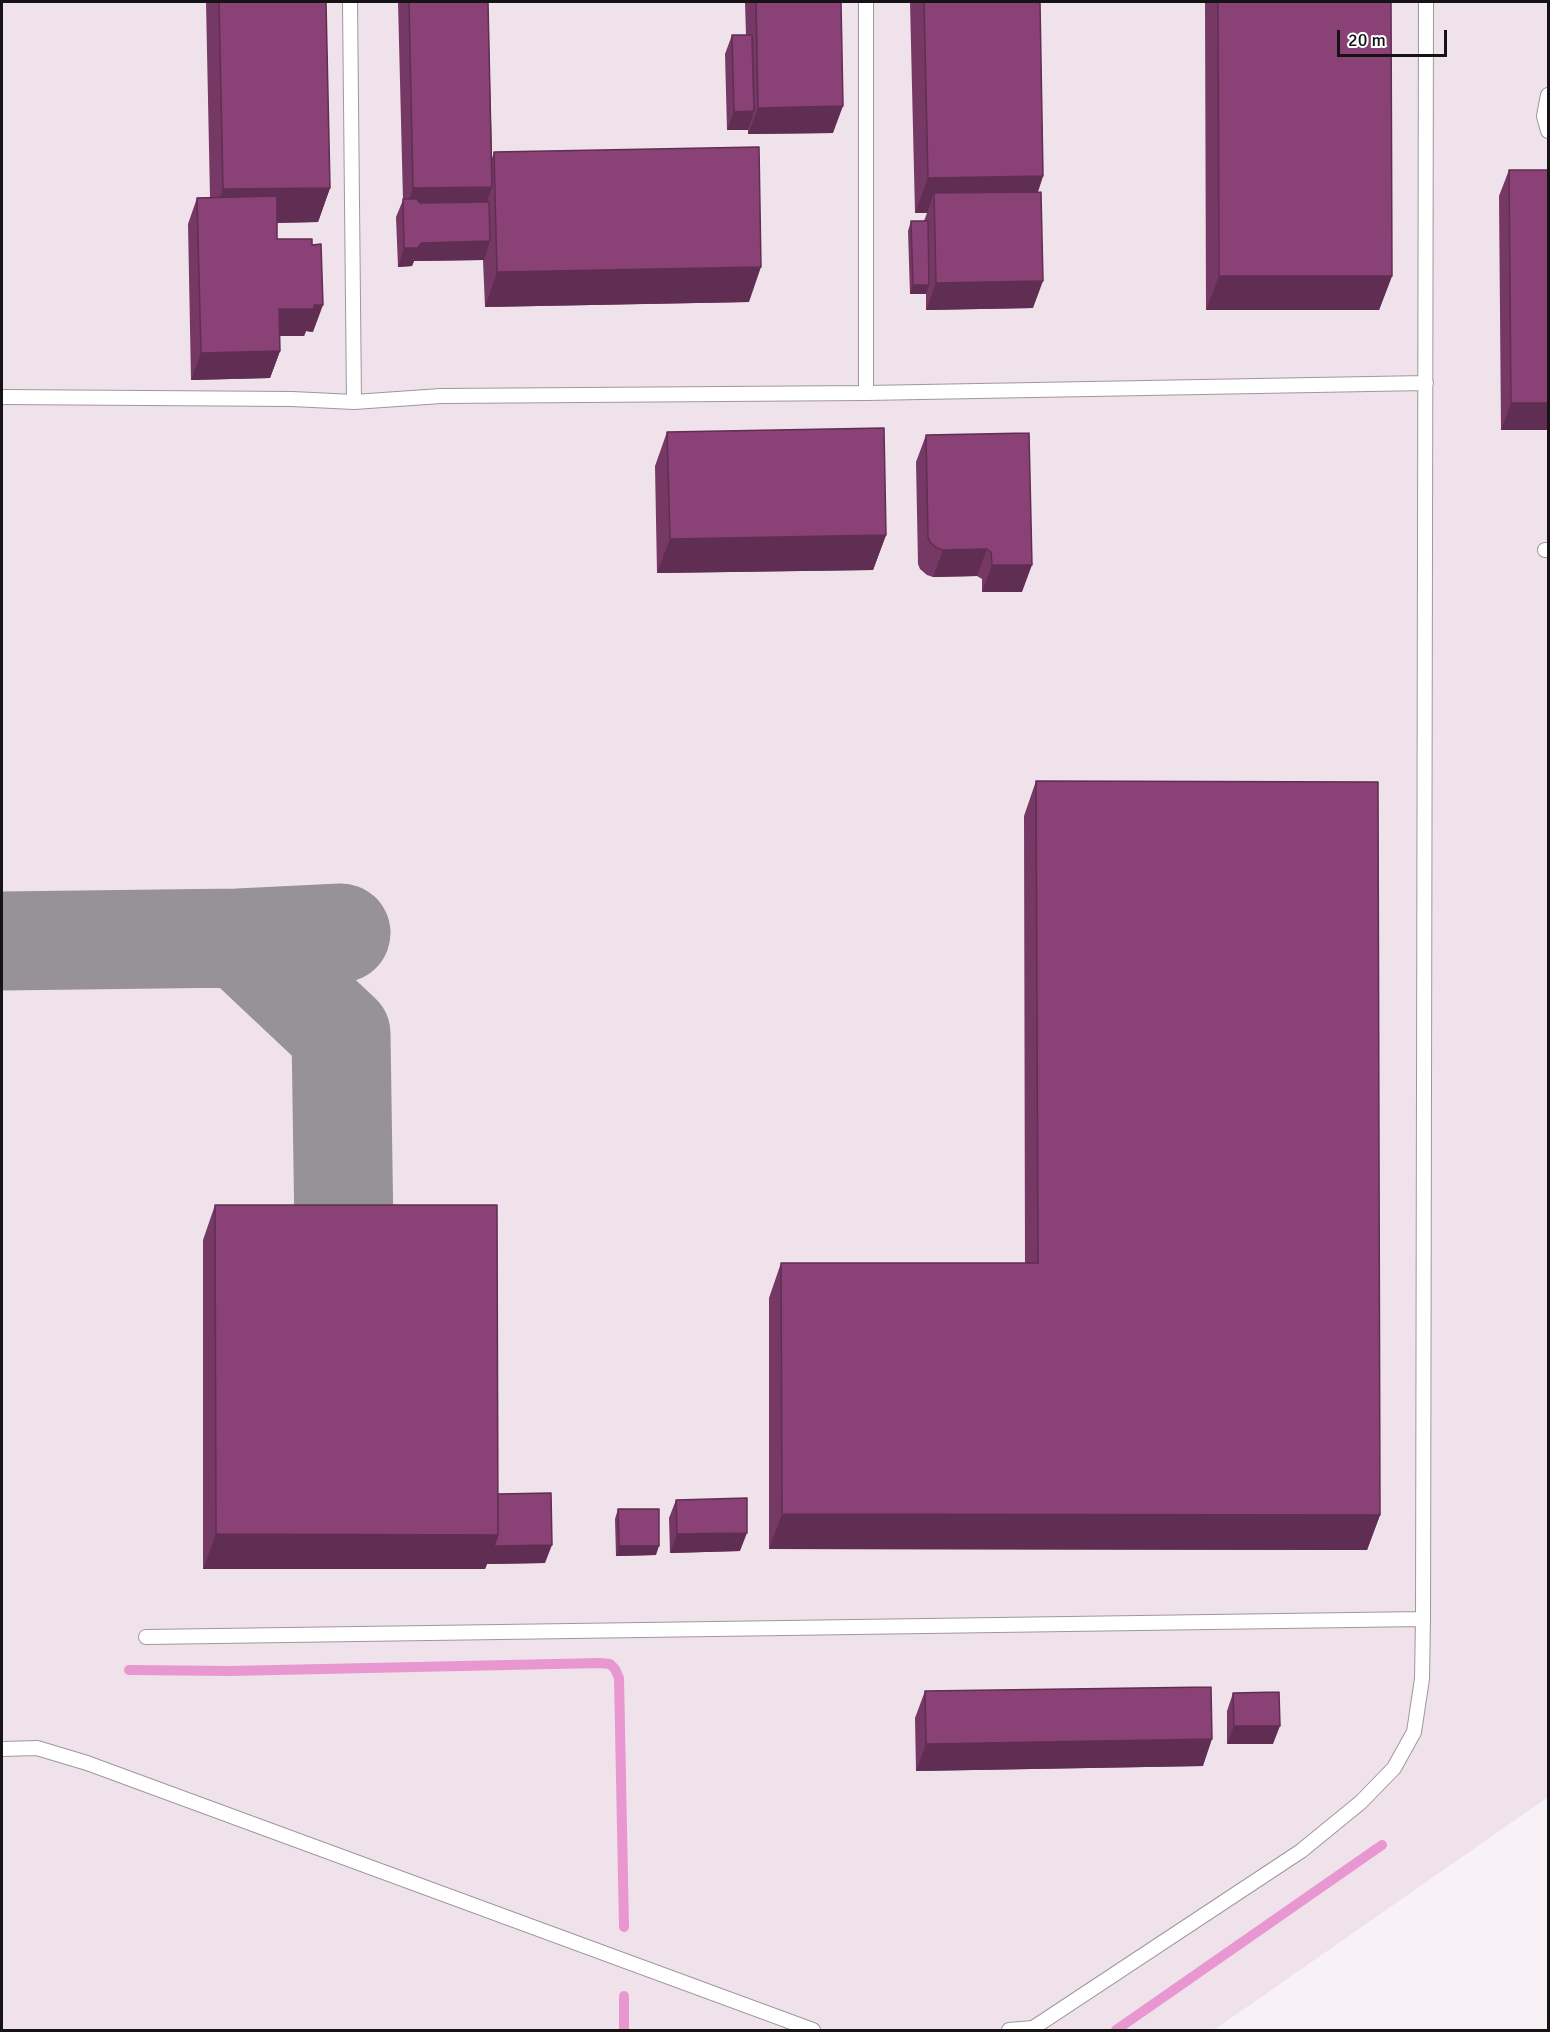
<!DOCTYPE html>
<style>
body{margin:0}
#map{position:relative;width:1550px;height:2032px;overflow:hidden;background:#f8f1f6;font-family:Signika,sans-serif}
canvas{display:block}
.frame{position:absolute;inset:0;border:3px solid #151314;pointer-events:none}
.scale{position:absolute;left:1337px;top:30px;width:110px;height:27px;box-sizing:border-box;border:3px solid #151314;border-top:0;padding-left:8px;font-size:18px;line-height:21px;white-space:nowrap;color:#151314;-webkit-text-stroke:4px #fff;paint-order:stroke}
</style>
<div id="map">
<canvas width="1550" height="2032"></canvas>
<div class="frame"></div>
<div class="scale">20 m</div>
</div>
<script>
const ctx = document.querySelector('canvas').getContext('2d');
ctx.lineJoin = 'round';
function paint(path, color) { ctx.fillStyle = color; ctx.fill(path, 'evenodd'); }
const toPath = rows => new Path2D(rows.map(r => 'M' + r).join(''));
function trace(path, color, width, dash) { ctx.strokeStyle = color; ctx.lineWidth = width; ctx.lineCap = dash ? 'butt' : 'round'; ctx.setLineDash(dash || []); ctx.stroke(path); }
const built = toPath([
 [2,2,1548,2,1548,1797,1214,2030,2,2030]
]);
const stream = toPath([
 [129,1670,230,1671,600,1663,610,1664,615,1669,619,1678,624,1927],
 [624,1996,624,2030],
 [1116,2030,1382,1845]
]);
const taxiway = toPath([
 [239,938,341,933],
 [2,941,239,938,341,1034,344,1233]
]);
const service = toPath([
 [350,2,354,402],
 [866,2,866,393],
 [1548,95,1544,116,1548,131],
 [2,397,292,399,354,402,441,396,866,393,1426,383],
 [1545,550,1548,550],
 [1423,1619,1426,2],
 [146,1637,1423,1619,1422,1679,1414,1732,1394,1768,1361,1802,1301,1851,1030,2030],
 [2,1749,37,1748,87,1763,813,2030],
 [1009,2030,1033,2028]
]);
const wall = toPath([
 [206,2,326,2,330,188,318,222,277,223,277,239,313,332,306,331,304,336,280,336,280,351,270,378,191,380,188,224,197,198,210,197],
 [398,2,488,2,492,158,494,152,749,302,485,307,483,260,414,261,412,266,398,267,396,217,403,200],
 [745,2,841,2,833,133,748,134,748,129,748,130,727,130,725,54,732,35,746,35],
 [910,2,1040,2,1043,176,1038,192,1033,308,926,310,926,294,910,294,908,231,911,221,924,221,927,213,915,213],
 [1205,2,1391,2,1392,276,1379,310,1206,310],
 [1509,170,1548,430,1501,430,1499,196],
 [667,432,886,535,873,570,657,573,655,466],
 [926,435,1022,592,982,592,982,579,977,576,933,577,927,575,920,569,918,564,916,462],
 [1036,781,1380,1515,1367,1550,769,1549,769,1298,781,1263,1025,1263,1024,816],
 [215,1205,498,1494,545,1563,487,1564,485,1569,203,1569,203,1240],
 [676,1500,740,1551,670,1553,669,1518],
 [618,1509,656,1555,616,1556,615,1519],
 [925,1691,1203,1766,916,1771,915,1718],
 [1233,1693,1273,1744,1227,1744,1227,1711]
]);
const shadedWall = toPath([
 [843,106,833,133,748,134,758,108],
 [754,111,748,130,727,130,734,112],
 [1043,176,1031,211,934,193,927,213,915,213,928,178],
 [492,187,483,214,403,215,413,188],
 [330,188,318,222,210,224,223,189],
 [490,241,484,260,414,261,412,266,398,267,404,248,421,243],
 [761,267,749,302,485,307,497,272],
 [1219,276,1392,276,1379,310,1206,310],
 [1043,281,1033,308,926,310,936,283],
 [913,285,929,285,926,294,910,294],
 [314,305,323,305,313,332,306,331,304,336,269,336,279,309],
 [280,351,270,378,191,380,201,353],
 [1511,403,1548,403,1548,430,1501,430],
 [886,535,873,570,657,573,670,539],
 [987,549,977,576,933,577,943,550],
 [992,565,1032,565,1022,592,982,592],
 [782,1514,1380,1515,1367,1550,769,1549],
 [747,1533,740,1551,670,1553,677,1534],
 [216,1534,498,1535,552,1545,545,1563,487,1564,485,1569,203,1569],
 [619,1546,659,1546,656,1555,616,1556],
 [1234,1726,1280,1726,1273,1744,1227,1744],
 [1212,1739,1203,1766,916,1771,926,1744]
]);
const building = toPath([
 [219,2,326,2,330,188,223,189,219,2],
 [409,2,488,2,492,187,413,188,409,2],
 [756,2,841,2,843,106,758,108,756,2],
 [924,2,1040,2,1043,176,928,178,924,2],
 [1218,2,1391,2,1392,276,1219,276,1218,2],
 [732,35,752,35,754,111,734,112,732,35],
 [759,147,761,267,497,272,494,152,759,147],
 [1509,170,1548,170,1548,403,1511,403,1509,170],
 [1041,192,1043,281,936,283,934,193,1041,192],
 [277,196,277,239,312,239,312,245,321,244,323,305,314,305,314,309,279,309,280,351,201,353,197,198,277,196],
 [403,199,417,199,420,203,489,202,490,241,421,243,418,248,404,248,403,199],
 [911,221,928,221,929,285,913,285,911,221],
 [884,428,886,535,670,539,667,432,884,428],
 [1029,433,1032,565,992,565,991,552,987,549,943,550,937,548,930,542,928,537,926,435,1029,433],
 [1036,781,1378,782,1380,1515,782,1514,781,1263,1038,1263,1036,781],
 [215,1205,497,1205,498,1535,216,1534,215,1205],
 [551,1493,552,1545,494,1546,498,1535,498,1494,551,1493],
 [747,1498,747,1533,677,1534,676,1500,747,1498],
 [618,1509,659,1509,659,1546,619,1546,618,1509],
 [1211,1687,1212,1739,926,1744,925,1691,1211,1687],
 [1279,1692,1280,1726,1234,1726,1233,1693,1279,1692]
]);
paint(built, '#f0e2eb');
trace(stream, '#e897d0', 10);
trace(taxiway, '#979296', 99);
trace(service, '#9e989c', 16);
trace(service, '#fff', 14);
paint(wall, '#763865');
paint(shadedWall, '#602e53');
paint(building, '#894176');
trace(building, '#602e53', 1.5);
</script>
